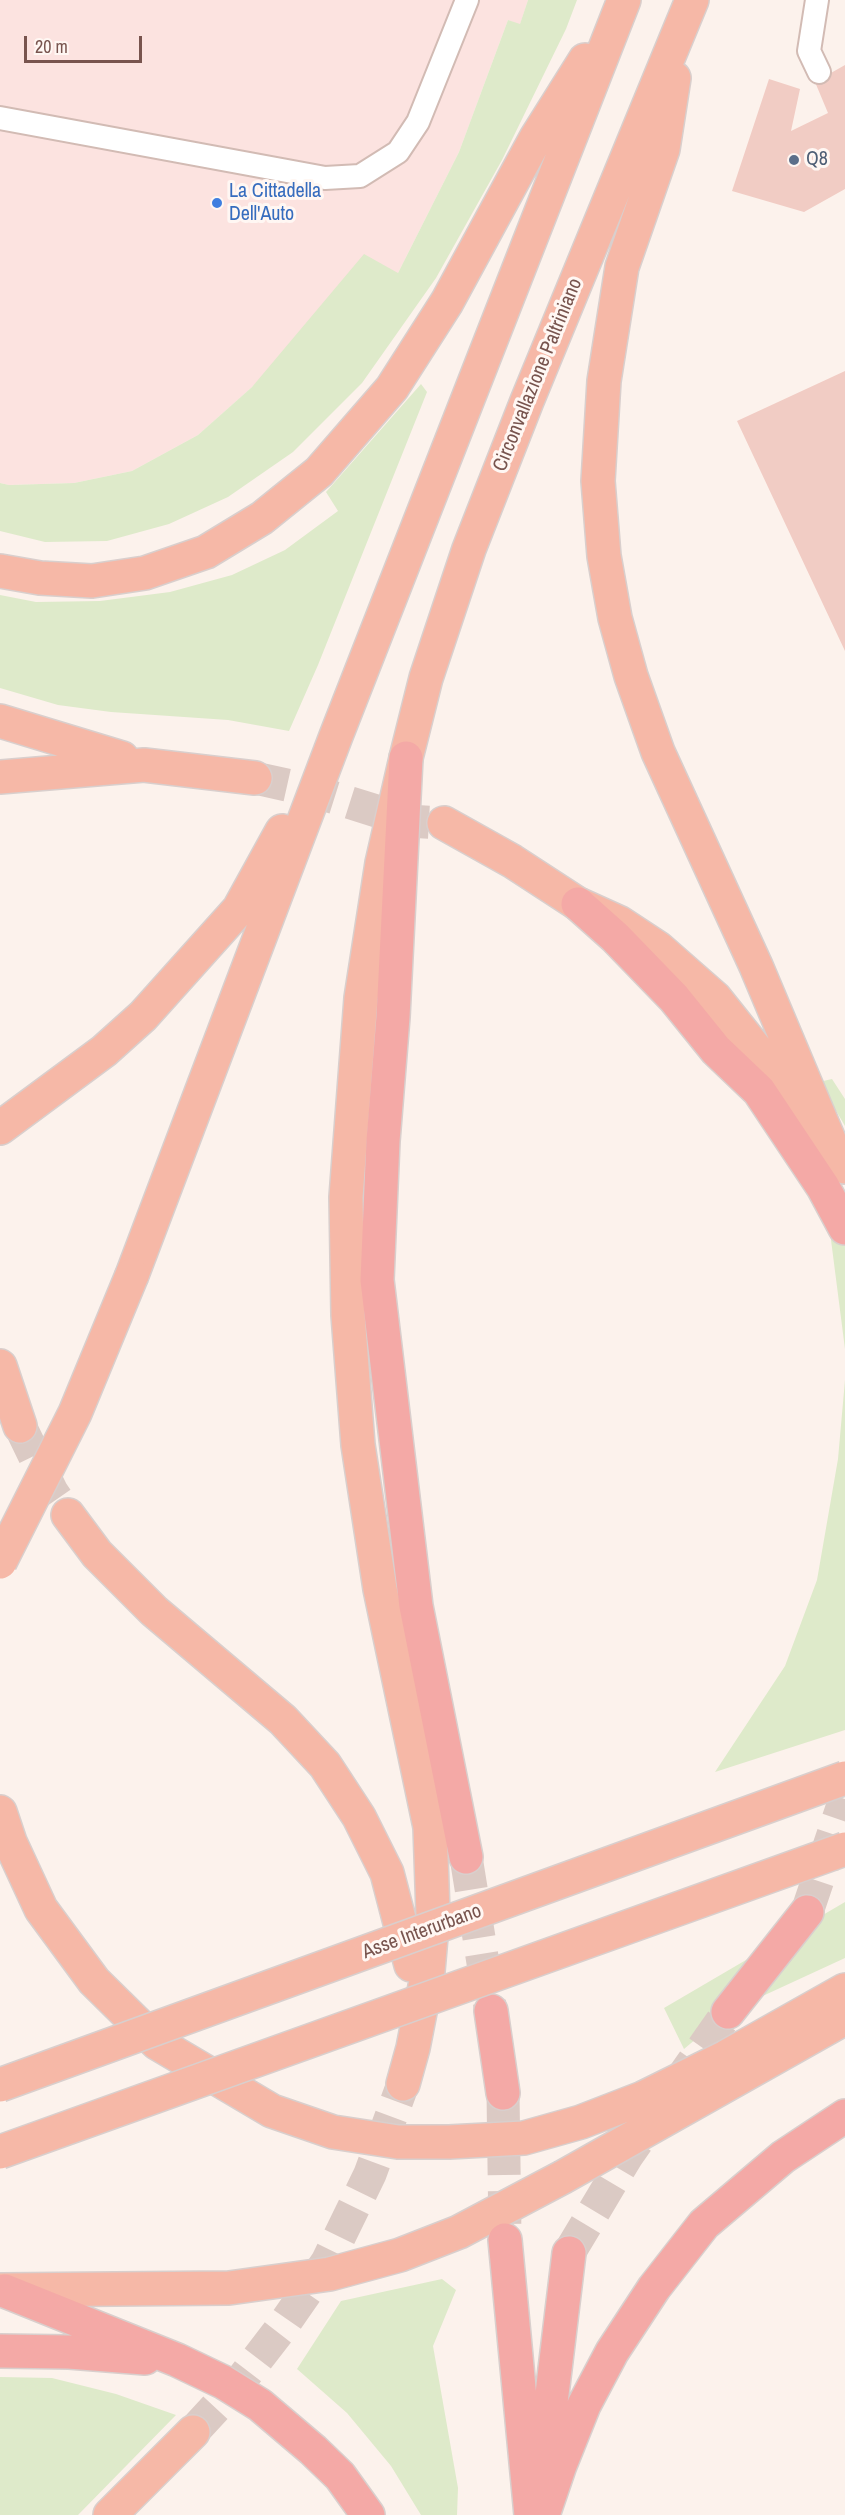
<!DOCTYPE html>
<style>
body{margin:0}
#map{position:relative;width:845px;height:2515px;overflow:hidden;background:#fcf2ec;font-family:"Archivo Narrow",sans-serif}
canvas{display:block}
.scale{position:absolute;left:24px;top:36px;width:118px;height:27px;box-sizing:border-box;border:3px solid #78544e;border-top:0;padding-left:8px;font-size:18px;line-height:21px;white-space:nowrap;color:#78544e;-webkit-text-stroke:4px #fff7f3;paint-order:stroke}
</style>
<div id="map">
<canvas width="845" height="2515"></canvas>
<div class="scale">20 m</div>
</div>
<script>
const ctx = document.querySelector('canvas').getContext('2d');
ctx.lineJoin = 'round';
function paint(path, color) { ctx.fillStyle = color; ctx.fill(path, 'evenodd'); }
const toPath = rows => new Path2D(rows.map(r => 'M' + r).join(''));
function trace(path, color, width, dash) { ctx.strokeStyle = color; ctx.lineWidth = width; ctx.lineCap = dash ? 'butt' : 'round'; ctx.setLineDash(dash || []); ctx.stroke(path); }
function label(font, color, halo, rows, align = 'center') {
  ctx.font = font + ' "Archivo Narrow",sans-serif'; ctx.lineWidth = 6; ctx.setLineDash([]); ctx.textBaseline = 'middle'; ctx.strokeStyle = halo; ctx.fillStyle = color; for (const [text, x, y, turn = 0] of rows) {
    ctx.save(); ctx.translate(x, y); ctx.rotate((+turn || 0) * Math.PI / 180); ctx.textAlign = isNaN(turn) ? turn : align; if (halo) ctx.strokeText(text, 0, 0); ctx.fillText(text, 0, 0); ctx.restore();
  }
}
const commercial = toPath([
 [0,0,528,0,520,25,508,20,459,152,398,273,252,387,198,435,132,471,74,483,9,485,0,483]
]);
const green = toPath([
 [528,0,577,0,566,29,502,160,436,278,362,383,293,452,228,497,169,524,107,541,45,542,0,531,0,483,9,485,74,483,132,471,198,435,252,387,364,254,398,273,459,152,508,20,520,24],
 [421,384,427,392,318,665,289,731,228,720,111,712,58,705,0,688,0,595,36,602,100,601,170,592,232,575,285,550,338,511,326,492],
 [832,1079,845,1099,845,1126,819,1082],
 [826,1201,845,1215,845,1349],
 [845,1380,845,1730,715,1772,785,1666,817,1580,838,1459],
 [845,1902,845,1958,728,2012,684,2049,664,2008],
 [442,2279,456,2290,433,2346,458,2488,457,2515,421,2515,391,2466,347,2413,297,2369,341,2301],
 [0,2377,52,2378,116,2394,176,2415,78,2515,0,2515]
]);
const building = toPath([
 [845,65,845,189,804,212,732,191,769,79,800,89,791,131,828,113,815,82],
 [845,371,845,651,737,421]
]);
const trunkTunnel = toPath([
 [255,778,313,791,408,821,444,823],
 [20,1426,52,1492,68,1515],
 [193,2432,242,2379,282,2327,327,2262,370,2174,403,2084]
]);
const motorwayTunnel = toPath([
 [466,1857,490,2006],
 [807,1912,845,1799],
 [503,2093,505,2235],
 [569,2253,627,2156,728,2012]
]);
const service = toPath([
 [817,0,809,51,819,72],
 [0,118,325,178,360,176,398,152,418,122,467,0]
]);
const trunk = toPath([
 [674,78,663,149,622,267,604,381,598,481,604,556,615,618,631,676,658,752,756,966,830,1142],
 [0,571,40,578,92,581,145,573,206,552,262,518,319,472,392,388,447,302,536,138,585,60],
 [0,721,122,758],
 [0,777,144,765,255,778],
 [444,823,512,861,578,904,620,923,658,948,715,998,830,1142,845,1167],
 [0,1128,104,1051,143,1016,239,909,282,831],
 [132,1275,336,736,624,0],
 [0,1366,20,1426],
 [68,1515,97,1554,154,1611,283,1720,325,1765,359,1817,387,1873,411,1965],
 [0,1812,10,1842,41,1909,94,1981,157,2043,272,2111,333,2132,398,2142,449,2142,524,2138,581,2122,643,2098,726,2057,845,1990],
 [403,2084,413,2048,428,1971,433,1914,430,1827,380,1589,358,1445,348,1315,346,1197,361,998,382,863,406,758,426,678,469,549,527,401,692,0],
 [2,2290,229,2288,330,2274,400,2255,459,2232,563,2177,845,2018],
 [110,2515,193,2432]
]);
const motorway = toPath([
 [406,758,393,1017,383,1141,377,1280,416,1606,466,1857],
 [578,904,615,937,674,998,716,1050,759,1091,823,1187,845,1228],
 [491,2011,503,2093],
 [728,2012,807,1912],
 [505,2240,531,2515],
 [5,2291,177,2360,223,2382,260,2405,313,2450,340,2476,368,2515],
 [0,2351,69,2352,145,2358],
 [542,2477,569,2253],
 [543,2515,560,2465,584,2405,612,2352,654,2288,704,2224,783,2157,845,2116]
]);
const trunkBridge = toPath([
 [0,1562,75,1413,132,1275],
 [0,2085,845,1778],
 [0,2152,845,1849]
]);
const markers = [
 [794,160,6,"#5c6f8a"],
 [217,203,6,"#3f7fe0"]
];
const serviceNames = [
 ["Q8",806,160]
];
const shopNames = [
 ["La Cittadella",229,192],
 ["Dell'Auto",229,215]
];
const streetNames = [
 ["Circonvallazione Paltriniano",538,375,-68],
 ["Asse Interurbano",422,1932,-20]
];
paint(commercial, '#fce3e0');
paint(green, '#deeaca');
paint(building, '#f1ccc4');
trace(trunkTunnel, '#dbcac4', 33, [33, 16]);
trace(motorwayTunnel, '#dbcac4', 33, [33, 16]);
trace(service, '#d2bbb4', 26);
trace(trunk, '#d9cfcd', 36);
trace(motorway, '#d9cfcd', 36);
trace(service, '#fff', 22);
trace(trunk, '#f6b8a7', 33);
trace(motorway, '#f4a9a6', 33);
trace(trunkBridge, '#d9cfcd', 36, []);
trace(trunkBridge, '#f6b8a7', 33);
for (const [x, y, r, color] of markers) { const dot = new Path2D(); dot.arc(x, y, r, 0, 2 * Math.PI); ctx.fillStyle = color; ctx.fill(dot); trace(dot, '#fff7f3', 2); }
label('20px', '#4e5e75', '#fff7f3', serviceNames, 'left');
label('20px', '#366cbe', '#fff7f3', shopNames, 'left');
label('20px', '#78544e', '#fff7f3', streetNames);
</script>
